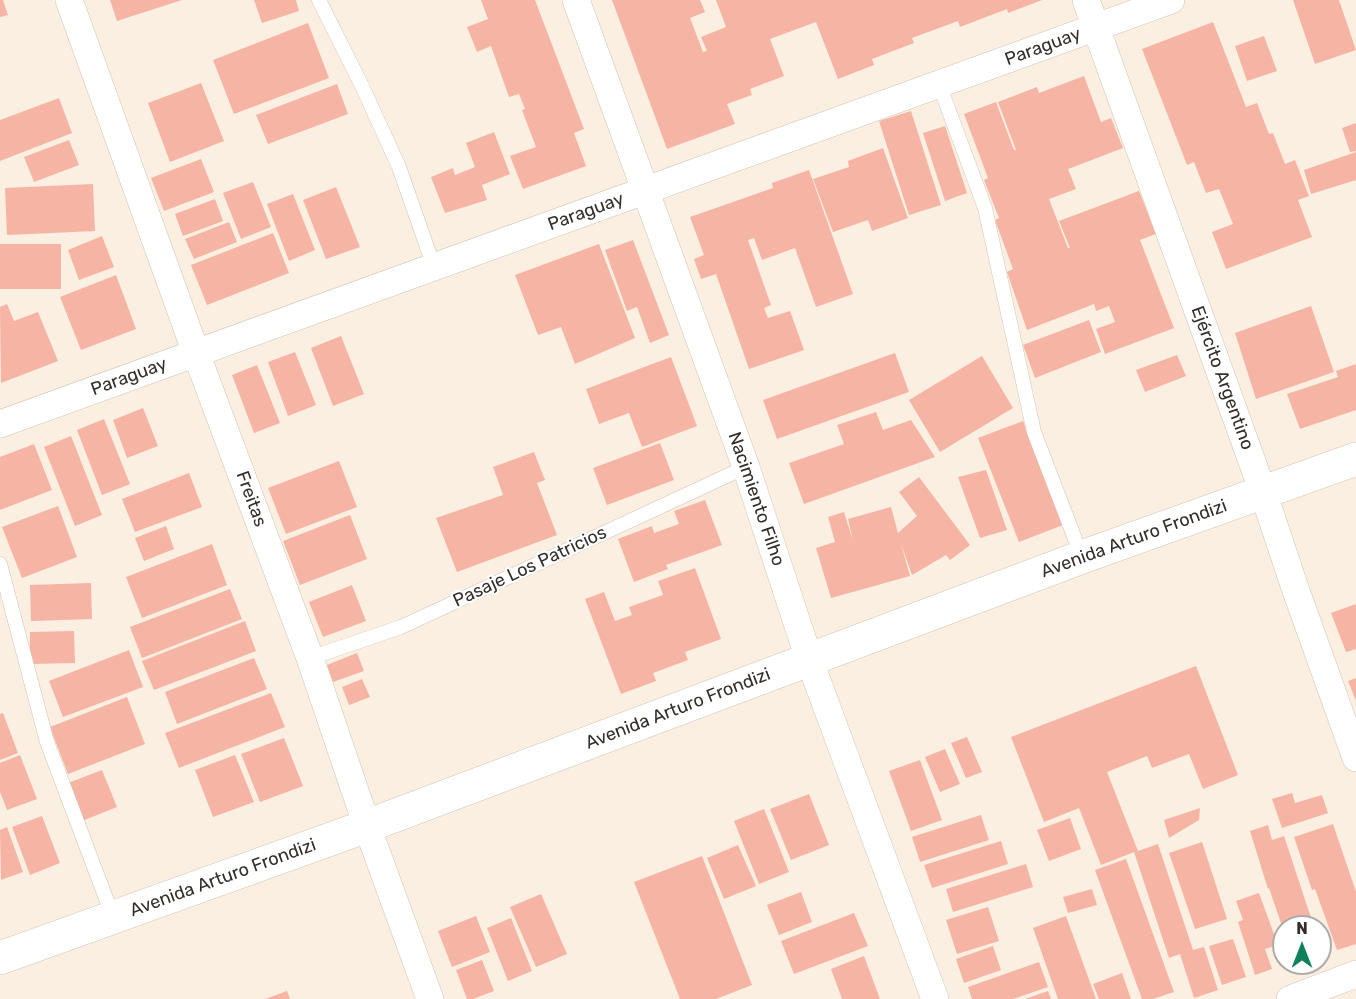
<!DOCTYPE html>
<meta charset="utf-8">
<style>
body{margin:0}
#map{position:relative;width:1356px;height:999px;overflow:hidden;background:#faefe1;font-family:Rubik,sans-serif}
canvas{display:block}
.north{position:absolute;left:1272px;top:915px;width:60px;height:60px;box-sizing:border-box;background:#fff;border:2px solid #adaba9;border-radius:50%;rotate:0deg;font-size:16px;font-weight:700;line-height:24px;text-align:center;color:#332e29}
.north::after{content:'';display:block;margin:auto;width:21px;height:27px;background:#107f5c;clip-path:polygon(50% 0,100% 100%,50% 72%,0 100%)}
</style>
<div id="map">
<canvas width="1356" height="999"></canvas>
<div class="north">N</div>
</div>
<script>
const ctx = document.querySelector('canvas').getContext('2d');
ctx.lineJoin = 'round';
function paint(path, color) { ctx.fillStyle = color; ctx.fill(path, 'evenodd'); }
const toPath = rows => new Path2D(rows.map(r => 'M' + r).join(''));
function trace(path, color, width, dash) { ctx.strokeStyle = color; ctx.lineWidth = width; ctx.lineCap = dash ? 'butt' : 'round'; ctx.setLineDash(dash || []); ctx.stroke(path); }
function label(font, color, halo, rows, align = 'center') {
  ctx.font = font + ' Rubik,sans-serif'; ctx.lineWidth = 4.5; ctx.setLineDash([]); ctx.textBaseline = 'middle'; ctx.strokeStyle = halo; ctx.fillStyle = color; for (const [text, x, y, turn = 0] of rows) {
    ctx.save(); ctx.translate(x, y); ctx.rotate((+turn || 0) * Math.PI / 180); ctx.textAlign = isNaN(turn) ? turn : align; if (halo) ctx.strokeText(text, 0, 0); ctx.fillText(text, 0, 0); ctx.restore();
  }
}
const building = toPath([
 [0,0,3,0,8,15,0,17],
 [110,0,182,0,117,21],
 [254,0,296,0,299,11,262,23],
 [481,0,535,0,584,129,574,133,586,166,523,189,510,156,536,147,522,110,525,109,519,94,509,97,491,46,477,52,467,27,488,19],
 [612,0,700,0,705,12,690,18,703,52,707,51,701,37,726,27,716,0,1042,0,1008,13,1007,9,960,27,958,21,912,38,914,43,872,59,874,65,838,79,816,22,770,39,784,76,750,89,752,95,727,104,735,124,667,149],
 [1293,0,1339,0,1356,50,1315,64],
 [1213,22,1246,107,1257,103,1269,134,1273,133,1285,164,1295,160,1309,196,1298,200,1312,237,1226,269,1212,232,1233,224,1219,189,1206,193,1194,162,1187,165,1142,49],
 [308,23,329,78,234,114,213,60],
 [1264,36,1277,71,1247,81,1235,46],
 [1084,76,1101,122,1111,118,1123,148,1068,169,1076,189,1049,199,1068,248,1070,248,1059,221,1139,191,1156,234,1140,240,1174,328,1105,354,1096,329,1115,322,1109,306,1096,311,1094,304,1027,330,1007,272,1013,269,995,220,999,218,984,180,988,178,964,114,996,102,1014,150,1016,150,998,102,1037,87,1039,93],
 [201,83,224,141,170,162,148,103],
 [337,84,348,114,268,144,256,115],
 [59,98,72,133,0,161,0,120],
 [911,111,941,205,909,215,879,121],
 [1356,123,1356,151,1350,152,1342,128],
 [945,126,967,193,945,201,923,133],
 [494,132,510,174,482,185,487,200,445,213,431,177,453,168,455,175,475,167,466,143],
 [69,140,79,165,34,182,24,157],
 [883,148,908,218,872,231,868,220,833,232,813,179,849,167,848,161],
 [1356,152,1356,180,1311,194,1304,170],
 [201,159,214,192,164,211,151,178],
 [809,170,853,294,816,307,795,248,762,260,754,238,748,240,771,305,764,308,768,318,790,311,804,350,749,369,716,274,701,279,694,259,704,255,690,217,773,188,772,183],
 [253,182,271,227,241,239,223,193],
 [93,184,95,231,7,235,5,188],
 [336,187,360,247,326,259,303,200],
 [293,194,315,250,289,261,267,204],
 [215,199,223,221,183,236,175,214],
 [229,222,237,242,194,259,185,239],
 [273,233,289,273,207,305,191,265],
 [102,236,114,267,79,280,68,250],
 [633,240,669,335,650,343,637,307,627,311,605,250],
 [0,244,61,244,61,289,0,289],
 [599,244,635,338,575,364,561,327,538,335,515,275],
 [116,275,136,329,81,350,60,297],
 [7,304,14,321,38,312,58,361,1,383,0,307],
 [1311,306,1334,372,1256,399,1235,333],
 [1089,320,1101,352,1035,378,1023,345],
 [341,336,364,394,333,406,311,348],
 [295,352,316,405,288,416,268,362],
 [895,353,909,392,777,439,763,400],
 [1177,355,1186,376,1145,392,1136,370],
 [982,356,1013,408,940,452,909,400],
 [671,357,697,426,642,447,629,413,599,424,586,389],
 [1356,364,1356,410,1300,429,1287,394,1338,377,1336,371],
 [257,365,280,423,254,433,232,375],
 [143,408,158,446,127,458,113,420],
 [876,412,883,430,911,420,935,457,804,504,789,463,844,444,837,425],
 [104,419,130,484,102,495,77,430],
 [1023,421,1063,525,1019,542,978,438],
 [71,436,102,515,75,526,44,447],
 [660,443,674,480,607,505,593,468],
 [34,444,52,490,0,510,0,457],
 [534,452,545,480,537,483,557,535,457,572,436,518,503,495,493,467],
 [339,461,357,507,286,534,268,488],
 [986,470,1007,530,980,538,958,477],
 [189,473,202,507,135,532,122,499],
 [919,477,970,545,950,560,946,555,912,575,901,544,910,576,831,598,816,548,835,542,828,517,844,512,853,541,848,519,891,507,898,533,917,516,899,492],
 [705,500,722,545,666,565,668,569,634,582,618,539,652,526,654,533,679,524,674,511],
 [58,506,77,557,22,578,2,527],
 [350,515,367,559,300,585,283,541],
 [166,526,174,549,144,561,135,538],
 [212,544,227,585,142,618,126,577],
 [695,568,721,639,685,652,688,660,653,673,656,681,621,694,585,599,604,592,615,621,632,615,629,607,663,595,658,581],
 [91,583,92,619,31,621,30,585],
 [352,585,366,621,323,637,309,602],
 [230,589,242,619,142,658,130,627],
 [1356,604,1356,649,1346,652,1331,613],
 [245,621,256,651,154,690,142,661],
 [74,631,75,663,30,664,30,632],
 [129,650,143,687,63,717,49,681],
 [357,653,364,671,333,682,327,665],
 [254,658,267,689,177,724,165,692],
 [1196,666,1238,775,1203,789,1189,754,1152,768,1147,756,1107,772,1138,851,1158,844,1193,950,1204,947,1218,990,1194,998,1180,954,1169,958,1134,852,1101,865,1079,808,1044,822,1011,737],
 [1356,678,1356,701,1348,681],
 [362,679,370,697,349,705,342,687],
 [271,693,285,727,179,768,165,733],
 [127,697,145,744,68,774,50,727],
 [3,713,18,753,0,760,0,714],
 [967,737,982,772,966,778,951,743],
 [284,738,303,786,260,802,241,754],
 [945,749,960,784,940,792,925,757],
 [20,755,37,799,7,810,0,792,0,763],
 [235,755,254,802,213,817,195,770],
 [920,760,942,820,911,831,889,771],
 [102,770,117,807,82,821,68,783],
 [1292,793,1295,803,1322,795,1328,813,1282,828,1272,799],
 [809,794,829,845,791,860,770,809],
 [1200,808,1199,820,1169,838,1164,820],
 [764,809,789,872,759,884,734,821],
 [981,815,989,840,920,862,912,837],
 [42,816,60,863,30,875,12,827],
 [1070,818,1081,849,1049,861,1037,830],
 [1333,824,1356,892,1356,944,1337,950,1315,889,1312,890,1294,837],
 [1268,825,1272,840,1284,836,1314,927,1284,927,1284,932,1269,888,1268,889,1250,831],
 [7,827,23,872,1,880,0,830],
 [1001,841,1008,864,932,888,924,865],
 [1202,842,1227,919,1195,929,1169,853],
 [738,845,756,886,724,899,707,858],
 [702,856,752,985,716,999,680,999,634,882],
 [1126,859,1174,992,1153,999,1142,999,1095,870],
 [1026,864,1033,887,953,912,946,889],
 [1092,889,1097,905,1068,913,1063,897],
 [801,892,812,922,779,935,767,905],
 [1259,893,1278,945,1265,949,1272,969,1255,975,1238,922,1243,920,1236,901],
 [541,894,567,954,536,967,510,907],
 [988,907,999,941,957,954,946,920],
 [854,913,868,946,794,974,781,941],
 [476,916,490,952,452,967,438,931],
 [1066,916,1096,999,1058,999,1033,928],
 [511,918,532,971,508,981,487,928],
 [1233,939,1246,977,1222,985,1209,946],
 [993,946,1001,970,964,983,956,959],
 [864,956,880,999,842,999,831,969],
 [482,960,494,991,473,999,467,999,456,970],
 [1039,962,1048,987,1013,999,972,999,968,987],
 [1122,973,1131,999,1099,999,1093,984],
 [287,991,290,999,265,999],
 [1048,991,1051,999,1025,999]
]);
const service = toPath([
 [319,0,362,86,399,167,434,267],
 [939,84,985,208,1034,432,1082,557],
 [0,564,47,742,113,917],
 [310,658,401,627,746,467]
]);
const minor = toPath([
 [69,0,196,353,310,658,367,826,430,999],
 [576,0,746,467,809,659,935,999],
 [1086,0,1263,492,1295,588,1356,758],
 [0,424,1171,0],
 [1290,999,1356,974]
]);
const secondary = toPath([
 [0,958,367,826,1082,557,1356,459]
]);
const streetNames = [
 ["Paraguay",1043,47,-20],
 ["Paraguay",586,212,-20],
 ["Paraguay",129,377,-20],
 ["Ejército Argentino",1222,378,70],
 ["Freitas",251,499,70],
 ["Nacimiento Filho",756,499,71],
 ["Avenida Arturo Frondizi",1134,539,-20],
 ["Pasaje Los Patricios",530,567,-25],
 ["Avenida Arturo Frondizi",678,709,-21],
 ["Avenida Arturo Frondizi",223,878,-20]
];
paint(building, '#f6b4a4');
trace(service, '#cfc4b6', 15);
trace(minor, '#cfc4b6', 28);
trace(secondary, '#cfc4b6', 34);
trace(service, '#fff', 14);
trace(minor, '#fff', 27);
trace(secondary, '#fff', 33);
label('18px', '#332e29', '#fff', streetNames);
</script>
